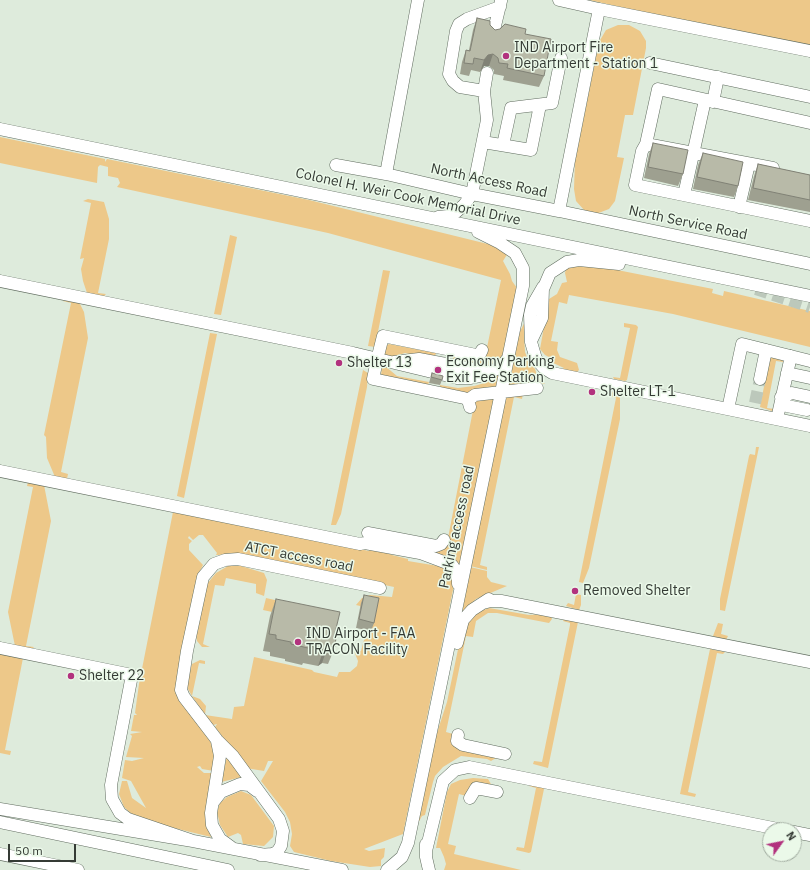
<!DOCTYPE html>
<style>
body{margin:0}
#map{position:relative;width:810px;height:870px;overflow:hidden;background:#deebdc;font-family:"IBM Plex Sans",sans-serif}
canvas{display:block}
.north{position:absolute;left:762px;top:822px;width:40px;height:40px;box-sizing:border-box;background:#ebf9e9;border:1px solid #a2ada1;border-radius:50%;rotate:57deg;font-size:11px;font-weight:700;line-height:16px;text-align:center;color:#353b35}
.north::after{content:'';display:block;margin:auto;width:14px;height:18px;background:#b2327e;clip-path:polygon(50% 0,100% 100%,50% 72%,0 100%)}
.scale{position:absolute;left:8px;top:844px;width:68px;height:18px;box-sizing:border-box;border:2px solid #353b35;border-top:0;padding-left:5px;font-size:12px;line-height:14px;white-space:nowrap;color:#353b35;-webkit-text-stroke:3px #ebf9e9;paint-order:stroke}
</style>
<div id="map">
<canvas width="810" height="870"></canvas>
<div class="north">N</div>
<div class="scale">50 m</div>
</div>
<script>
const ctx = document.querySelector('canvas').getContext('2d');
ctx.lineJoin = 'round';
function paint(path, color) { ctx.fillStyle = color; ctx.fill(path, 'evenodd'); }
const toPath = rows => new Path2D(rows.map(r => 'M' + r).join(''));
function trace(path, color, width, dash) { ctx.strokeStyle = color; ctx.lineWidth = width; ctx.lineCap = dash ? 'butt' : 'round'; ctx.setLineDash(dash || []); ctx.stroke(path); }
function label(font, color, halo, rows, align = 'center') {
  ctx.font = font + ' "IBM Plex Sans",sans-serif'; ctx.lineWidth = 3; ctx.setLineDash([]); ctx.textBaseline = 'middle'; ctx.strokeStyle = halo; ctx.fillStyle = color; for (const [text, x, y, turn = 0] of rows) {
    ctx.save(); ctx.translate(x, y); ctx.rotate((+turn || 0) * Math.PI / 180); ctx.textAlign = isNaN(turn) ? turn : align; if (halo) ctx.strokeText(text, 0, 0); ctx.fillText(text, 0, 0); ctx.restore();
  }
}
const green = toPath([
 [589,0,810,0,810,46,661,16],
 [618,25,629,25,640,31,646,41,646,48,633,115,625,115,617,157,624,158,615,201,609,209,596,214,585,211,576,201,574,189,575,161,599,42,606,30],
 [0,137,105,159,105,162,107,159,309,200,500,247,508,253,503,261,510,274,512,281,517,288,504,355,499,361,487,367,452,362,453,356,478,361,485,357,501,280,328,233,117,187,120,183,118,178,108,176,108,167,100,165,98,167,97,183,0,163],
 [88,199,104,202,109,219,109,239,98,293,106,294,104,296,87,293,83,281,81,269,84,258,80,259,91,203,83,201],
 [230,235,237,237,221,315,214,314],
 [592,265,713,289,712,293,723,296,724,291,810,311,810,347,673,314,569,295,567,304,559,302,551,341,558,342,557,350,560,357,577,363,579,370,576,373,559,371,564,368,549,361,551,358,545,355,540,349,549,299,557,294,562,283,567,282,565,273,566,269,571,266],
 [383,270,390,271,375,347,368,346],
 [64,300,79,302,84,312,88,338,61,472,68,474,67,479,55,477,47,458,46,437,44,435,71,303,63,301],
 [528,316,524,336,525,352,529,362,535,369,538,378,545,384,538,383,506,388,517,337],
 [624,323,636,325,638,327,627,380,625,381,614,379,613,377,620,378,630,328,624,327],
 [210,333,217,334,184,498,177,496],
 [389,344,436,353,435,356,434,358,405,353,388,358,384,355,386,346],
 [770,356,784,358,783,362,776,361,767,408,774,409,772,411,760,407],
 [385,366,397,376,429,382,428,385,381,375,382,367],
 [363,370,368,373,367,387,341,514,336,525,331,525],
 [499,374,498,389,467,393,440,388,440,385,458,388,474,386,485,383],
 [610,391,617,393,620,397,620,419,589,568,583,583,579,582,616,398,610,396],
 [523,393,522,399,514,397,480,565,487,567,487,570,470,566,505,394],
 [497,395,460,565,449,557,372,538,447,543,475,400],
 [756,447,759,447,725,611,720,610,720,599,749,456,750,454,755,455],
 [28,482,44,485,51,521,26,646,34,647,32,649,15,646,8,612,33,487,27,486],
 [173,512,369,551,370,548,381,550,392,555,408,559,408,561,444,567,451,572,454,585,403,834,364,849,369,851,385,848,384,857,381,860,381,866,370,867,331,861,294,852,290,846,292,834,290,822,285,812,261,781,273,761,268,761,264,771,246,768,215,727,217,724,213,725,205,715,192,696,188,689,187,681,192,664,200,660,205,661,205,664,199,663,192,696,200,699,206,706,205,715,232,719,234,707,244,706,254,657,312,670,314,672,337,677,339,672,350,672,357,666,358,661,354,651,361,651,364,640,371,631,360,606,356,605,362,598,370,595,392,597,394,587,238,554,216,555,217,553,203,535,199,535,193,540,189,536,188,538,192,541,189,544,189,550,203,565,197,577,177,676,176,688,210,741,215,753,214,771,202,769,200,766,197,767,204,773,214,773,205,812,206,820,211,837,137,819,124,807,119,794,122,781,127,781,132,798,146,808,131,781,122,778,125,760,132,761,144,758,126,757,132,736,130,734,142,732,131,731,134,715,137,715,135,713,139,684],
 [228,566,241,566,264,573,267,580,264,596,256,593,256,584,226,578,224,586,215,585,203,644,210,647,202,647,197,641,196,635,207,584,216,573],
 [470,567,487,571,487,577,491,582,507,586,476,599,462,613],
 [576,594,581,595,581,605,579,610,566,606,568,603,574,605],
 [266,598,288,603,286,615,263,610],
 [489,608,529,615,547,614,551,616,552,619,549,623,497,613,488,613,476,621,473,637,466,636,446,732,453,734,496,758,491,761,487,759,461,756,443,767,435,776,433,782,425,815,422,816,418,823,433,745,447,702,461,635,467,622,478,612],
 [564,619,578,622,548,768,533,764,534,761,542,762,570,625,570,623,563,621],
 [718,623,723,624,721,634,728,636,726,640,713,636],
 [710,649,725,652,723,654,717,653,688,792,696,794,695,797,680,794],
 [0,654,23,658,5,750,11,751,10,755,0,753],
 [227,756,242,777,221,782],
 [473,778,488,779,491,784,470,786,466,796,459,794,448,844,456,846,454,854,521,870,444,870,446,864,444,857,440,848,436,848,447,792,451,784,460,780],
 [530,785,543,787,544,789,531,852,529,853,516,850,517,847,524,848,536,788,529,786],
 [241,791,251,795,274,826,273,837,264,846,243,844,241,835,238,833,228,837,220,825,217,812,220,803,227,797]
]);
const minorTunnel = toPath([
 [756,289,810,307],
 [755,403,760,379],
 [809,404,810,404]
]);
const minor = toPath([
 [418,0,386,174,472,194,559,211,599,9,810,51],
 [559,0,599,9],
 [493,34,501,1],
 [650,63,810,97],
 [484,91,460,87,453,81,449,74,456,31,459,24,467,19,500,7],
 [713,102,718,77],
 [0,129,810,296],
 [483,142,531,150,540,105],
 [646,144,642,151,635,185,810,221],
 [503,145,511,108,552,103,561,58],
 [336,165,386,174],
 [773,168,646,144,658,89,810,123],
 [684,195,705,100],
 [739,207,749,164],
 [559,211,810,264],
 [438,217,448,216,456,212,464,205,472,194,487,120,484,91,487,73],
 [0,281,353,353,457,378,471,378,485,375,502,366,508,358],
 [543,287,532,306,530,315,531,342,536,359,544,368,552,373,810,426],
 [541,294,550,273,567,262,579,260,619,264],
 [532,339,542,318,543,288],
 [394,362,419,359,488,372],
 [787,373,810,378],
 [760,379,766,350],
 [781,397,787,406,807,410],
 [781,397,792,393,810,397],
 [468,400,475,395,537,388],
 [470,407,468,400,464,398,373,379,377,360,383,336,476,355,480,354,482,350],
 [728,409,742,344,810,361],
 [777,419,791,356],
 [0,471,360,544,365,543,420,553,452,565,458,574,458,584],
 [368,533,436,546,441,544,444,540],
 [483,603,491,601,501,601,810,662],
 [457,643,463,620,472,610,489,599],
 [0,648,132,675,111,785,112,799,120,813,128,819,193,841],
 [458,735,457,741,463,745,505,754],
 [217,741,220,756,211,813,212,825,220,839,231,847],
 [470,798,476,788,497,792],
 [214,801,221,792,240,784,249,785,257,791],
 [0,809,193,841,342,870],
 [0,822,228,870],
 [794,832,810,835],
 [426,844,426,857,429,870],
 [426,851,443,781,455,770,469,767,783,830],
 [0,854,78,870],
 [260,855,272,854,277,852,281,846,283,831,279,819,233,756,217,740,184,697,181,690,187,651,203,577,214,564,225,560,238,559,380,588],
 [387,870,402,857,408,843,523,286,523,268,515,253,500,243,478,232]
]);
const wall = toPath([
 [477,18,490,25,495,30,525,34,544,76,539,87,503,80,504,76,494,74,494,70,489,66,484,66,480,72,471,70,469,76,460,74,462,62,466,50,469,50,473,30],
 [653,143,683,174,678,186,644,178,649,154],
 [703,153,738,186,734,197,693,189,698,165],
 [758,164,810,175,810,212,748,200,754,176],
 [432,373,442,380,440,385,429,383],
 [364,595,374,623,371,631,356,628,361,603],
 [276,599,335,647,328,664,322,663,318,666,303,663,302,665,285,661,285,659,270,656,270,652,263,651,270,616]
]);
const shadedWall = toPath([
 [493,54,489,66,484,66,480,72,484,60,488,55],
 [328,646,322,663,318,666,324,649]
]);
const building = toPath([
 [477,18,490,21,490,25,495,30,500,29,505,24,526,29,525,34,551,39,544,76,507,68,508,64,499,63,498,58,493,54,488,55,484,60,474,58,473,64,464,63,466,50,470,51,477,18],
 [653,143,688,150,683,174,648,167,653,143],
 [703,153,743,162,738,186,697,177,703,153],
 [758,164,810,175,810,200,753,188,758,164],
 [432,373,443,376,442,380,431,377,432,373],
 [364,595,379,598,374,623,359,619,364,595],
 [276,599,340,612,334,637,336,637,335,647,328,646,324,649,309,646,308,648,291,644,291,642,276,639,276,635,269,634,276,599]
]);
const markers = [
 [506,56,4,"#b2327e"],
 [339,363,4,"#b2327e"],
 [438,370,4,"#b2327e"],
 [592,392,4,"#b2327e"],
 [575,591,4,"#b2327e"],
 [298,642,4,"#b2327e"],
 [71,676,4,"#b2327e"]
];
const poiNames = [
 ["IND Airport Fire",514,48],
 ["Department - Station 1",514,64],
 ["Economy Parking",446,362],
 ["Exit Fee Station",446,378],
 ["Shelter 13",347,363],
 ["Shelter LT-1",600,392],
 ["Removed Shelter",583,591],
 ["IND Airport - FAA",306,634],
 ["TRACON Facility",306,650],
 ["Shelter 22",79,676]
];
const streetNames = [
 ["North Access Road",489,181,12],
 ["Colonel H. Weir Cook Memorial Drive",408,197,12],
 ["North Service Road",688,223,12],
 ["Parking access road",457,527,-78],
 ["ATCT access road",299,557,11]
];
paint(green, '#edc889');
trace(minorTunnel, '#bcc8bb', 12, [12, 6]);
trace(minor, '#616d60', 13);
trace(minor, '#fff', 12);
paint(wall, '#9ea090');
paint(shadedWall, '#818276');
paint(building, '#b8baa8');
trace(building, '#818276', 1);
for (const [x, y, r, color] of markers) { const dot = new Path2D(); dot.arc(x, y, r, 0, 2 * Math.PI); ctx.fillStyle = color; ctx.fill(dot); trace(dot, '#ebf9e9', 1.5); }
label('14px', '#353b35', '#ebf9e9', poiNames, 'left');
label('14px', '#353b35', '#ebf9e9', streetNames);
</script>
